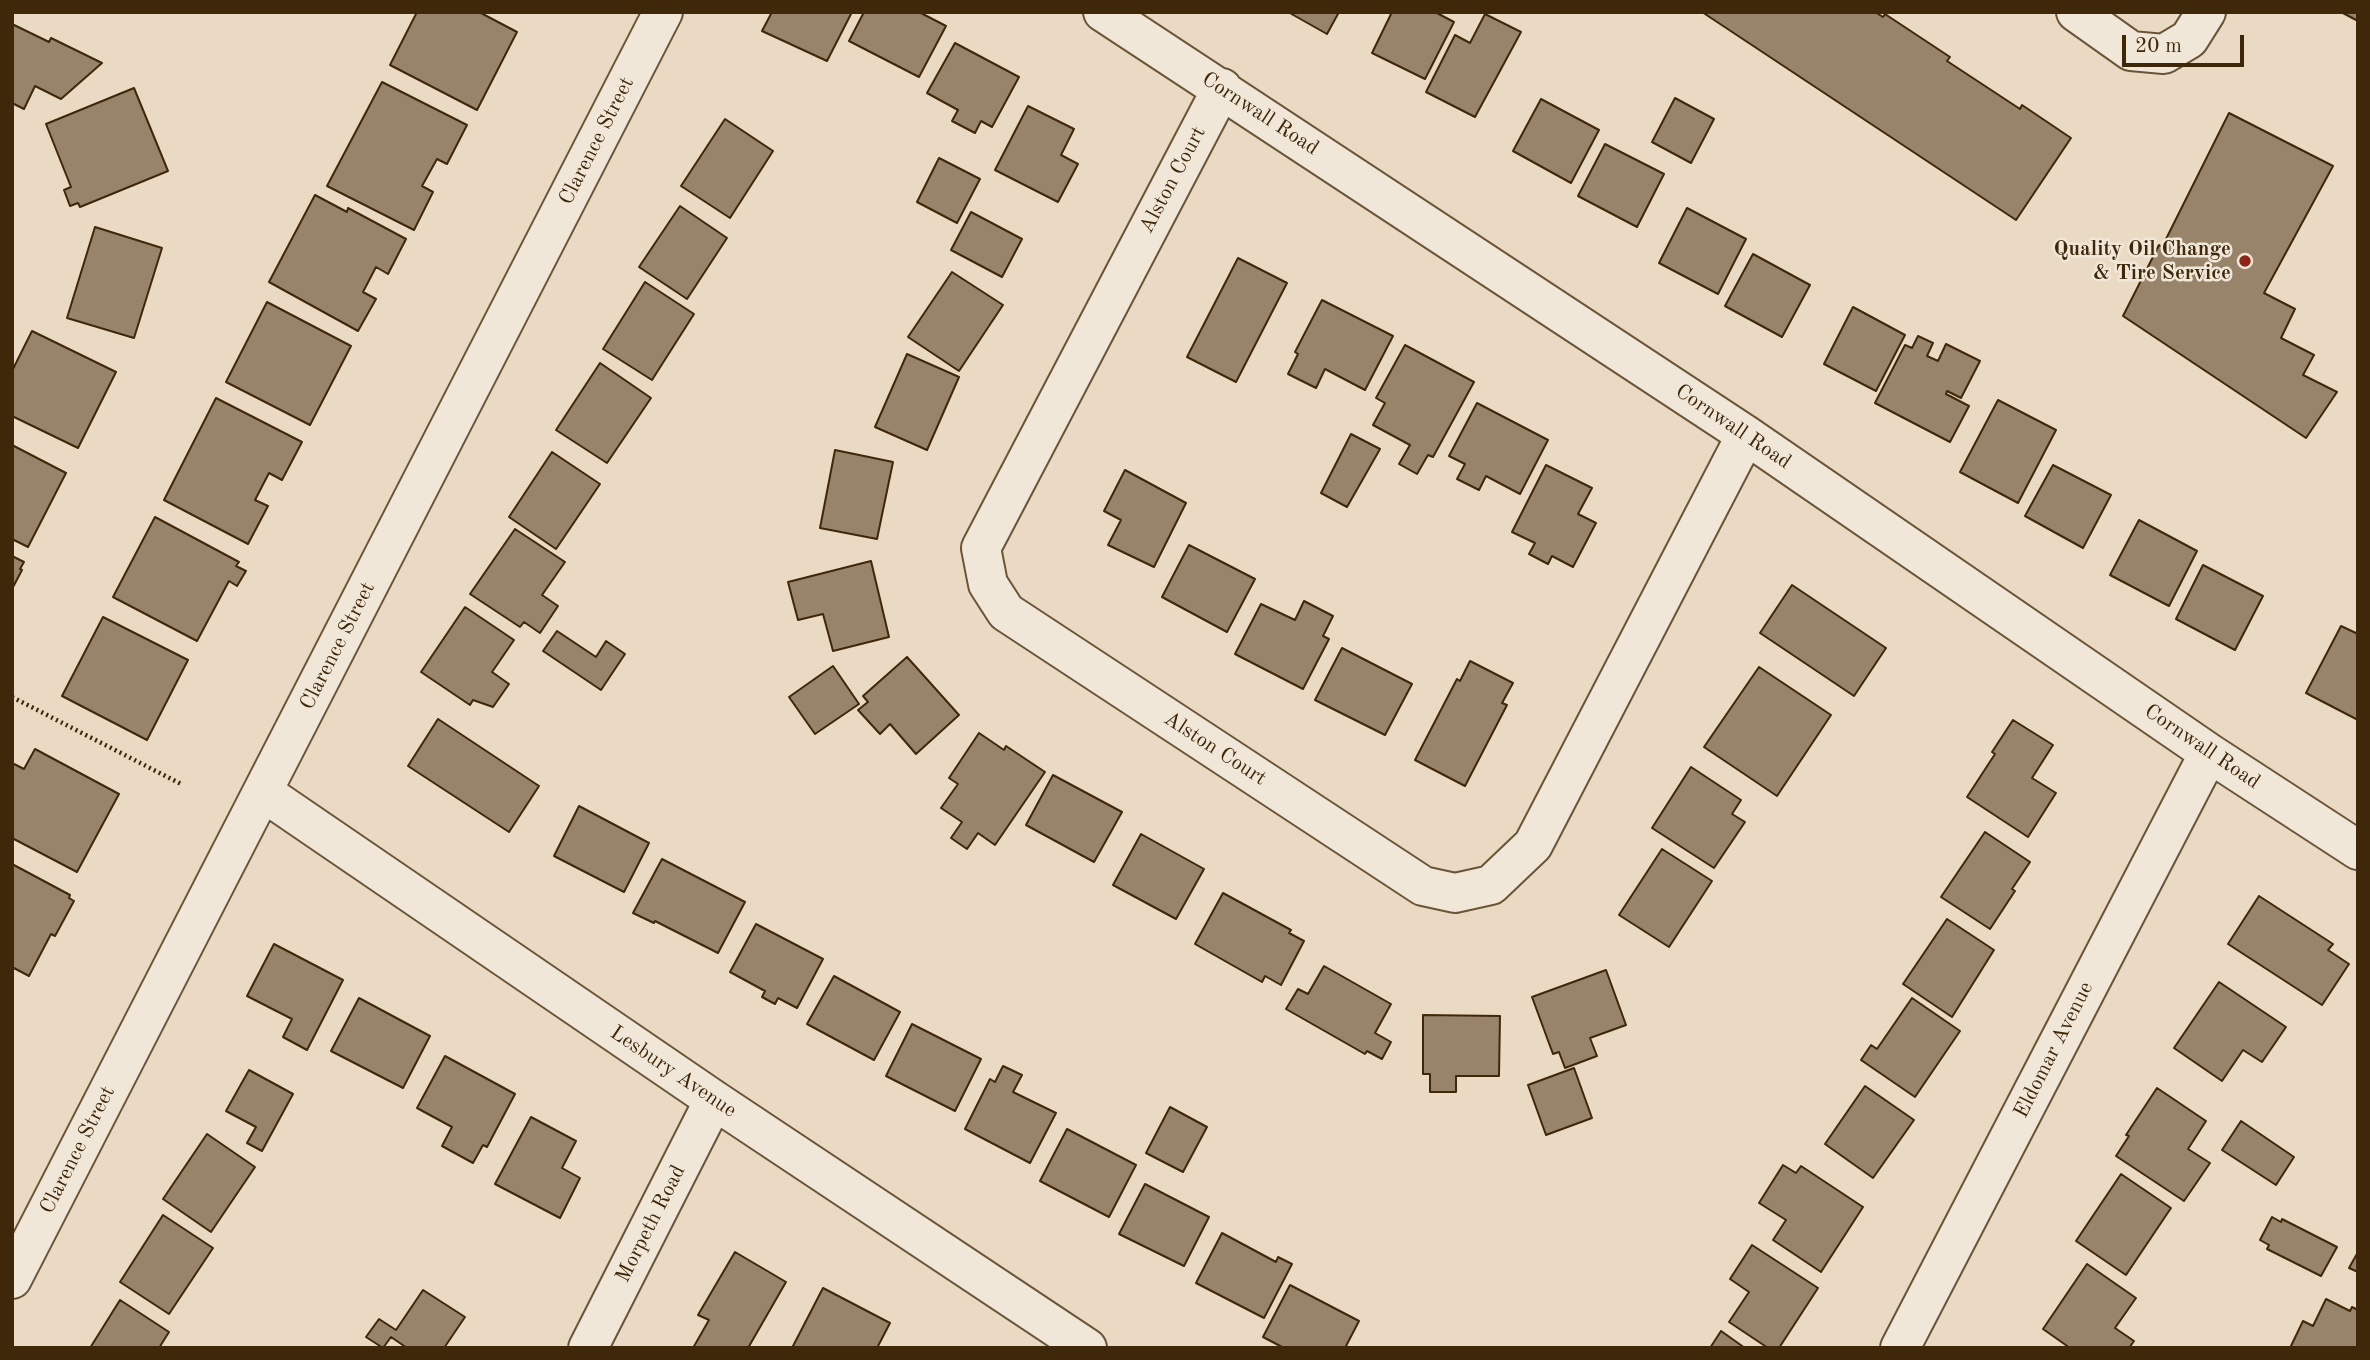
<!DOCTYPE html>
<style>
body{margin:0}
#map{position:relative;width:2370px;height:1360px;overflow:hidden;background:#eadac3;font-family:"Old Standard TT",serif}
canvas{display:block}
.frame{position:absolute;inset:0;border:14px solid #3f270a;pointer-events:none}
.scale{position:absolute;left:2122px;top:35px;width:122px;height:32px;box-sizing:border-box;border:4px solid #3f270a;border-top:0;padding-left:9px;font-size:21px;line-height:24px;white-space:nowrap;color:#3f270a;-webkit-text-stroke:5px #f1e7d8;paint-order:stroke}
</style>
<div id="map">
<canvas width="2370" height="1360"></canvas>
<div class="frame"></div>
<div class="scale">20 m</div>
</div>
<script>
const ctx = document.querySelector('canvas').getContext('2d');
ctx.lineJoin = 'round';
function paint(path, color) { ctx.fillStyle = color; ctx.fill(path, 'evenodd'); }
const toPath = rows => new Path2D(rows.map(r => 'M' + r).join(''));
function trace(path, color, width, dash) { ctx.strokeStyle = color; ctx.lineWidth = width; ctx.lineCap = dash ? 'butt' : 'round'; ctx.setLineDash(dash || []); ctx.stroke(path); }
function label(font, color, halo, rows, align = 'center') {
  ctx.font = font + ' "Old Standard TT",serif'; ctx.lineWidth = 5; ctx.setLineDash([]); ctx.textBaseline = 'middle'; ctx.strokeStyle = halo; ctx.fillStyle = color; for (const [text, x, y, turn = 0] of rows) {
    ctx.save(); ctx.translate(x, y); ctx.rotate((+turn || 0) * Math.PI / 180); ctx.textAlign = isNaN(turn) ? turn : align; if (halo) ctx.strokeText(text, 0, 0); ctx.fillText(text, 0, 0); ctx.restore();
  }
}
const building = toPath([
 [417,12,479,12,517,32,477,110,390,65,417,12],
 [772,12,852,12,827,61,762,31,772,12],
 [864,12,919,12,946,26,919,77,849,41,864,12],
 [1288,12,1339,12,1327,34,1288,12],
 [1392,12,1435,12,1454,22,1425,79,1372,53,1392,12],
 [1702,12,1875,12,1883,17,1885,14,1950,57,1947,61,2020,109,2022,105,2071,138,2016,220,1702,12],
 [2341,12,2358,12,2358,21,2341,12],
 [1485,14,1521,32,1475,117,1426,92,1455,35,1470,43,1485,14],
 [12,24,49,42,51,38,102,63,61,99,35,86,24,109,12,103,12,24],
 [955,43,1019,77,992,127,981,121,975,133,952,121,958,110,927,93,955,43],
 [382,82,467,125,447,164,437,159,422,186,433,192,414,230,327,186,382,82],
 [134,88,168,171,80,207,78,203,70,206,64,190,71,187,46,124,134,88],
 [1675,98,1714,119,1691,163,1652,142,1675,98],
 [1541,99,1599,130,1571,183,1513,151,1541,99],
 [1028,106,1074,129,1061,155,1078,164,1058,202,995,170,1028,106],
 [2229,113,2333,166,2264,293,2295,309,2281,338,2314,355,2303,375,2337,392,2306,438,2123,316,2159,245,2162,247,2229,113],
 [725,119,773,151,730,218,681,186,725,119],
 [1605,144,1664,174,1637,227,1578,196,1605,144],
 [939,158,980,179,957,223,917,202,939,158],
 [315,195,347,212,348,208,406,239,388,274,376,267,363,292,376,299,358,331,269,282,315,195],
 [680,206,727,238,687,299,639,267,680,206],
 [1687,208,1746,239,1718,294,1659,263,1687,208],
 [971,212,1022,239,1002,277,951,250,971,212],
 [95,227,162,248,134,338,67,318,95,227],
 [1753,254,1810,285,1782,337,1725,306,1753,254],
 [1238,258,1287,283,1236,382,1187,357,1238,258],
 [952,272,1003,305,959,371,908,337,952,272],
 [645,282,694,314,652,380,603,349,645,282],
 [1322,300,1393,336,1365,390,1325,369,1316,388,1288,374,1298,354,1295,352,1322,300],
 [267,302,351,346,310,425,226,382,267,302],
 [1853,307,1905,335,1876,391,1824,364,1853,307],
 [32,331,116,372,78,448,12,416,12,371,32,331],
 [1918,336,1933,343,1927,356,1938,361,1946,344,1980,361,1961,398,1947,391,1946,394,1969,406,1950,442,1875,403,1905,345,1912,348,1918,336],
 [1405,345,1474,382,1433,457,1428,455,1417,474,1399,464,1410,445,1373,425,1385,403,1376,398,1405,345],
 [907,354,959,377,927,450,875,427,907,354],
 [600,363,651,398,607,463,556,430,600,363],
 [216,398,302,442,282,480,269,473,255,500,268,506,248,544,164,500,216,398],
 [1998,400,2056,430,2018,503,1960,472,1998,400],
 [1477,403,1548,440,1520,494,1486,476,1479,490,1457,479,1465,464,1449,456,1477,403],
 [1351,434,1380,449,1347,507,1321,493,1351,434],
 [12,445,66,473,28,547,12,539,12,445],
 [835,450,893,462,877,539,820,528,835,450],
 [552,452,600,484,556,549,509,517,552,452],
 [1546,465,1592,488,1578,514,1596,523,1573,567,1552,556,1548,564,1529,554,1535,543,1512,532,1546,465],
 [2053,465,2111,495,2083,548,2025,516,2053,465],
 [1125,470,1186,503,1154,567,1108,545,1121,520,1104,511,1125,470],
 [155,517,239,562,236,566,246,571,237,586,229,581,197,641,113,597,155,517],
 [2139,520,2197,551,2169,606,2110,575,2139,520],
 [515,529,565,562,542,595,558,606,540,633,524,622,520,627,470,594,515,529],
 [1189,545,1255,579,1227,632,1162,597,1189,545],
 [12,556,24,562,20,569,22,570,12,589,12,556],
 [871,561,889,637,833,651,823,614,798,620,788,582,871,561],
 [2203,565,2263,596,2235,650,2176,619,2203,565],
 [1792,585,1886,648,1854,696,1760,633,1792,585],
 [1304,601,1333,616,1323,636,1329,639,1303,689,1235,654,1261,604,1295,620,1304,601],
 [465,607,514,640,492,672,509,684,493,707,473,700,470,705,421,672,465,607],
 [103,617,188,660,147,740,62,696,103,617],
 [2341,626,2358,634,2358,720,2306,693,2341,626],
 [557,631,596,657,606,641,625,654,601,690,543,651,557,631],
 [1342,648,1412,684,1385,735,1315,700,1342,648],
 [907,657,959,715,916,754,890,724,880,734,858,710,868,702,863,696,907,657],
 [1470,661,1513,683,1502,703,1507,705,1465,786,1415,760,1457,679,1460,681,1470,661],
 [833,666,859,704,815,734,789,697,833,666],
 [1759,667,1831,715,1777,796,1704,747,1759,667],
 [438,719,539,786,509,832,408,766,438,719],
 [2013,720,2053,745,2032,778,2056,793,2028,837,1967,797,1995,754,1992,752,2013,720],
 [979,733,1004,750,1006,746,1045,772,995,845,978,833,967,849,951,838,962,822,941,808,958,784,949,778,979,733],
 [35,749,119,794,77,872,12,838,12,763,24,769,35,749],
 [1691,767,1741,800,1732,814,1745,822,1714,868,1652,828,1691,767],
 [1053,775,1122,812,1094,862,1026,825,1053,775],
 [579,806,649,843,624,892,554,856,579,806],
 [1985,832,2030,862,2012,889,2015,891,1990,929,1941,897,1985,832],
 [1141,834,1204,869,1176,919,1113,885,1141,834],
 [1662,849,1712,881,1669,947,1619,915,1662,849],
 [662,859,745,902,718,953,655,921,654,923,633,913,662,859],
 [12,864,70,895,69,898,74,901,55,936,51,934,29,976,12,967,12,864],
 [1223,893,1291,930,1289,933,1304,941,1281,985,1265,976,1262,982,1195,944,1223,893],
 [2259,896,2333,944,2328,950,2349,964,2322,1005,2228,944,2259,896],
 [1947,919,1994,950,1952,1017,1903,984,1947,919],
 [756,924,823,959,797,1008,778,998,775,1004,762,997,765,991,730,972,756,924],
 [274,944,343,980,307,1050,283,1037,292,1019,247,996,274,944],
 [1324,966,1391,1004,1375,1033,1391,1042,1382,1059,1367,1051,1365,1054,1286,1009,1298,989,1308,994,1324,966],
 [1606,970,1626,1025,1590,1038,1597,1056,1565,1068,1559,1052,1553,1054,1532,997,1606,970],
 [834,976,900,1012,874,1060,807,1024,834,976],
 [2219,982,2286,1027,2262,1062,2243,1050,2222,1081,2174,1048,2219,982],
 [359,998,430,1036,403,1088,331,1051,359,998],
 [1912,998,1960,1031,1915,1097,1861,1060,1871,1045,1877,1049,1912,998],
 [1423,1015,1500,1016,1499,1076,1456,1076,1456,1092,1430,1092,1430,1074,1423,1074,1423,1015],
 [912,1024,981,1059,955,1111,886,1076,912,1024],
 [445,1056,515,1094,487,1147,483,1145,473,1163,442,1146,452,1127,417,1108,445,1056],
 [1003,1066,1022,1075,1013,1092,1056,1113,1030,1163,965,1129,990,1079,995,1082,1003,1066],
 [1574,1068,1592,1118,1546,1135,1528,1085,1574,1068],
 [249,1070,293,1094,262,1151,247,1143,256,1127,226,1111,249,1070],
 [1865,1086,1914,1120,1873,1178,1825,1144,1865,1086],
 [2157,1088,2206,1121,2188,1149,2210,1163,2184,1201,2116,1156,2129,1136,2126,1135,2157,1088],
 [1170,1107,1207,1127,1183,1172,1146,1153,1170,1107],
 [531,1117,576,1141,562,1168,580,1178,560,1218,495,1184,531,1117],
 [2241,1121,2294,1157,2276,1185,2222,1150,2241,1121],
 [1067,1129,1136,1165,1109,1217,1040,1181,1067,1129],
 [207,1134,255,1167,211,1232,163,1199,207,1134],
 [1783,1165,1796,1173,1801,1166,1863,1207,1821,1272,1773,1240,1786,1220,1759,1203,1783,1165],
 [2121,1174,2171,1208,2126,1275,2076,1241,2121,1174],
 [1145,1184,1209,1217,1184,1266,1119,1234,1145,1184],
 [163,1215,213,1248,169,1314,120,1282,163,1215],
 [2272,1217,2281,1222,2282,1219,2337,1247,2321,1276,2267,1249,2269,1245,2260,1240,2272,1217],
 [1222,1233,1276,1262,1278,1257,1292,1264,1264,1318,1196,1283,1222,1233],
 [1752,1245,1818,1288,1779,1348,1768,1348,1729,1322,1749,1292,1730,1279,1752,1245],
 [735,1252,786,1282,748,1348,693,1348,709,1320,698,1315,735,1252],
 [2358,1252,2358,1272,2349,1268,2358,1252],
 [2087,1264,2136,1298,2115,1328,2134,1341,2129,1348,2070,1348,2043,1329,2087,1264],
 [1290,1285,1359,1321,1345,1348,1284,1348,1263,1337,1290,1285],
 [823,1288,890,1323,877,1348,792,1348,823,1288],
 [423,1290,465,1317,444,1348,407,1348,391,1337,383,1348,366,1337,379,1319,396,1330,423,1290],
 [2326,1299,2350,1311,2352,1307,2358,1310,2358,1348,2290,1348,2303,1321,2313,1326,2326,1299],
 [120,1300,169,1332,159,1348,90,1348,120,1300],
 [1721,1331,1745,1348,1710,1348,1721,1331]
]);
const path = toPath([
 [12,697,183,785]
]);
const minor = toPath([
 [1103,12,1746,435,2209,753,2358,850],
 [2076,12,2131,51,2164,54,2189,39,2206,12],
 [1222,88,981,548,988,584,1006,612,1423,886,1455,893,1491,885,1533,845,1746,435],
 [263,792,714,1100,1087,1348],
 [12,1279,663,12],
 [588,1348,714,1100],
 [1900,1348,2209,753]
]);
const markers = [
 [2245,261,7,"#8f2418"]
];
const streetNames = [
 ["Cornwall Road",1260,114,33],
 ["Clarence Street",597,141,-63],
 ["Alston Court",1173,180,-62],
 ["Cornwall Road",1733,427,34],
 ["Clarence Street",338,646,-63],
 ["Cornwall Road",2202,747,34],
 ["Alston Court",1215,749,33],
 ["Eldomar Avenue",2054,1050,-63],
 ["Lesbury Avenue",673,1072,34],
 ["Clarence Street",78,1150,-63],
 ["Morpeth Road",651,1224,-63]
];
const poiNames = [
 ["Quality Oil Change",2231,249],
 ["& Tire Service",2231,273]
];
paint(building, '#98846a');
trace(building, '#3f270a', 2);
trace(minor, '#6a5438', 42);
trace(path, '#3f270a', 4.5, [2, 3.5]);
trace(minor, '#f1e7d8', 38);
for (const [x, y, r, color] of markers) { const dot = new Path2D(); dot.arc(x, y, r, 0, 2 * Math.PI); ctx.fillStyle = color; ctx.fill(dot); trace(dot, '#f1e7d8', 2.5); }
label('21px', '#3f270a', '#f1e7d8', streetNames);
label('bold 21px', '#3f270a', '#f1e7d8', poiNames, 'right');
</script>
